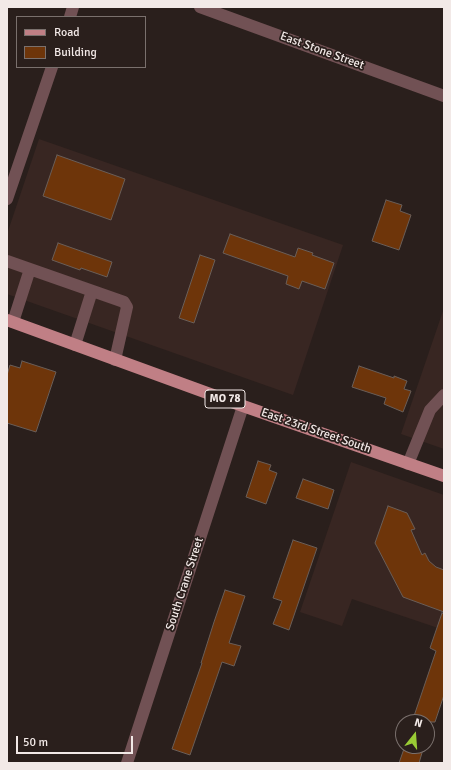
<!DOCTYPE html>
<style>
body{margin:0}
#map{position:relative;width:451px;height:770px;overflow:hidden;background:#2a1f1c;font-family:Signika,sans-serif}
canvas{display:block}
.frame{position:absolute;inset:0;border:8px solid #f2e9e7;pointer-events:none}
.legend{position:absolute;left:16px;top:16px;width:130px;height:52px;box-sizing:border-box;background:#2a1f1c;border:1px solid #7a706d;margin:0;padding:5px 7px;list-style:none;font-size:12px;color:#f2e9e7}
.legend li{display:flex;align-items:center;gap:8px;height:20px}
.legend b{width:20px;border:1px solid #7a706d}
.north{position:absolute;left:395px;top:714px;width:40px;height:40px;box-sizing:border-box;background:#2a1f1c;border:1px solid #7a706d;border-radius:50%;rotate:17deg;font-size:11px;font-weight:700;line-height:16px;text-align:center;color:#f2e9e7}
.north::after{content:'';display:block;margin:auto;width:14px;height:18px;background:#99cb35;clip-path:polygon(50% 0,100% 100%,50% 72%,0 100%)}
.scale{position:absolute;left:16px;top:736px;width:117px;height:18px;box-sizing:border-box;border:2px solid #f2e9e7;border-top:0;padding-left:5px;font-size:12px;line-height:14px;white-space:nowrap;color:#f2e9e7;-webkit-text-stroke:3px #2a1f1c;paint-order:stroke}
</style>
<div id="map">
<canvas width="451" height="770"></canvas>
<div class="frame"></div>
<ul class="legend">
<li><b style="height:5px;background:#c07f85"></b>Road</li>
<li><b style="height:11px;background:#6e350a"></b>Building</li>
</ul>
<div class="north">N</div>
<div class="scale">50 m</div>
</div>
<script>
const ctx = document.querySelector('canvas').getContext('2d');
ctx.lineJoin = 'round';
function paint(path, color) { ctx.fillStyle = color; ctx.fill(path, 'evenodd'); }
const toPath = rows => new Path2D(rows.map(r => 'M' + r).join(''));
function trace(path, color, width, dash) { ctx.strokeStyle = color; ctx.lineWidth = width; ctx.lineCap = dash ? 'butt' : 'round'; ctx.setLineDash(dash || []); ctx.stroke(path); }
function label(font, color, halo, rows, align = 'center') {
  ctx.font = font + ' Signika,sans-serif'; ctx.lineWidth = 3.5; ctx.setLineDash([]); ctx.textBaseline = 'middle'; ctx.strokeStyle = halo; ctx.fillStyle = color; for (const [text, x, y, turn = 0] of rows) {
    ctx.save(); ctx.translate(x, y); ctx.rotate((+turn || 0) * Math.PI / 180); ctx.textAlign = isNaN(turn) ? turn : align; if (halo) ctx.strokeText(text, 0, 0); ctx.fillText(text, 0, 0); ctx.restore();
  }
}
const built = toPath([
 [39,139,343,245,293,395,7,294,7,234],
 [444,308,444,449,401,434],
 [351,462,444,495,444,630,352,599,342,626,300,612]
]);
const building = toPath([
 [57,155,125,179,111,220,43,196,57,155],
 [386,200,402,205,400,211,411,215,399,250,372,241,386,200],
 [230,234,295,257,298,248,313,253,312,255,334,263,325,289,302,281,299,289,286,284,288,276,223,253,230,234],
 [58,243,112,262,107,277,81,268,80,270,52,260,58,243],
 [200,255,215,260,194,323,179,318,200,255],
 [22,361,56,372,36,432,7,423,7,375,10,365,20,368,22,361],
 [359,366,394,378,394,376,407,381,404,389,411,391,403,412,384,404,386,398,352,387,359,366],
 [258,461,271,465,269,470,277,473,266,504,246,497,258,461],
 [303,479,334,490,328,509,296,498,303,479],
 [388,506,407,513,415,529,411,530,422,555,425,553,429,561,436,567,444,570,444,612,403,597,375,543,388,506],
 [293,540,317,548,289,630,273,624,282,601,273,598,293,540],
 [225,590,245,596,229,643,241,646,234,666,222,662,190,755,172,749,202,663,201,663,214,622,225,590],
 [442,613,444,614,444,695,435,722,412,722,436,651,430,648,442,613],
 [405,746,424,746,419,763,399,763,405,746]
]);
const minor = toPath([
 [200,7,444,96],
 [70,17,73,7],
 [7,199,52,67],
 [7,261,124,302,127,307,115,360],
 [13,322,30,269],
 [75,345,92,291],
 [408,464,430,410,444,395],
 [127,763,243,406]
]);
const major = toPath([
 [7,320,243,406,444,476]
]);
const shields = [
 [225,399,40]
];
const shieldNames = [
 ["MO 78",225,399]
];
const streetNames = [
 ["East Stone Street",322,51,20],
 ["East 23rd Street South",316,431,19],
 ["South Crane Street",185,584,-72]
];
paint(built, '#382622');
paint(building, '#6e350a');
trace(building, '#6a5e58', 1);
trace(minor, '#715154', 12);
trace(major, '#c07f85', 12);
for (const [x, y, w] of shields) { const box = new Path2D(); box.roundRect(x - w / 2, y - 9, w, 18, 3); ctx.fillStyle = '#2a1f1c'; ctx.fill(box); trace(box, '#f2e9e7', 1); }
label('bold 11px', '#f2e9e7', null, shieldNames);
label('12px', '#f2e9e7', '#2a1f1c', streetNames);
</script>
